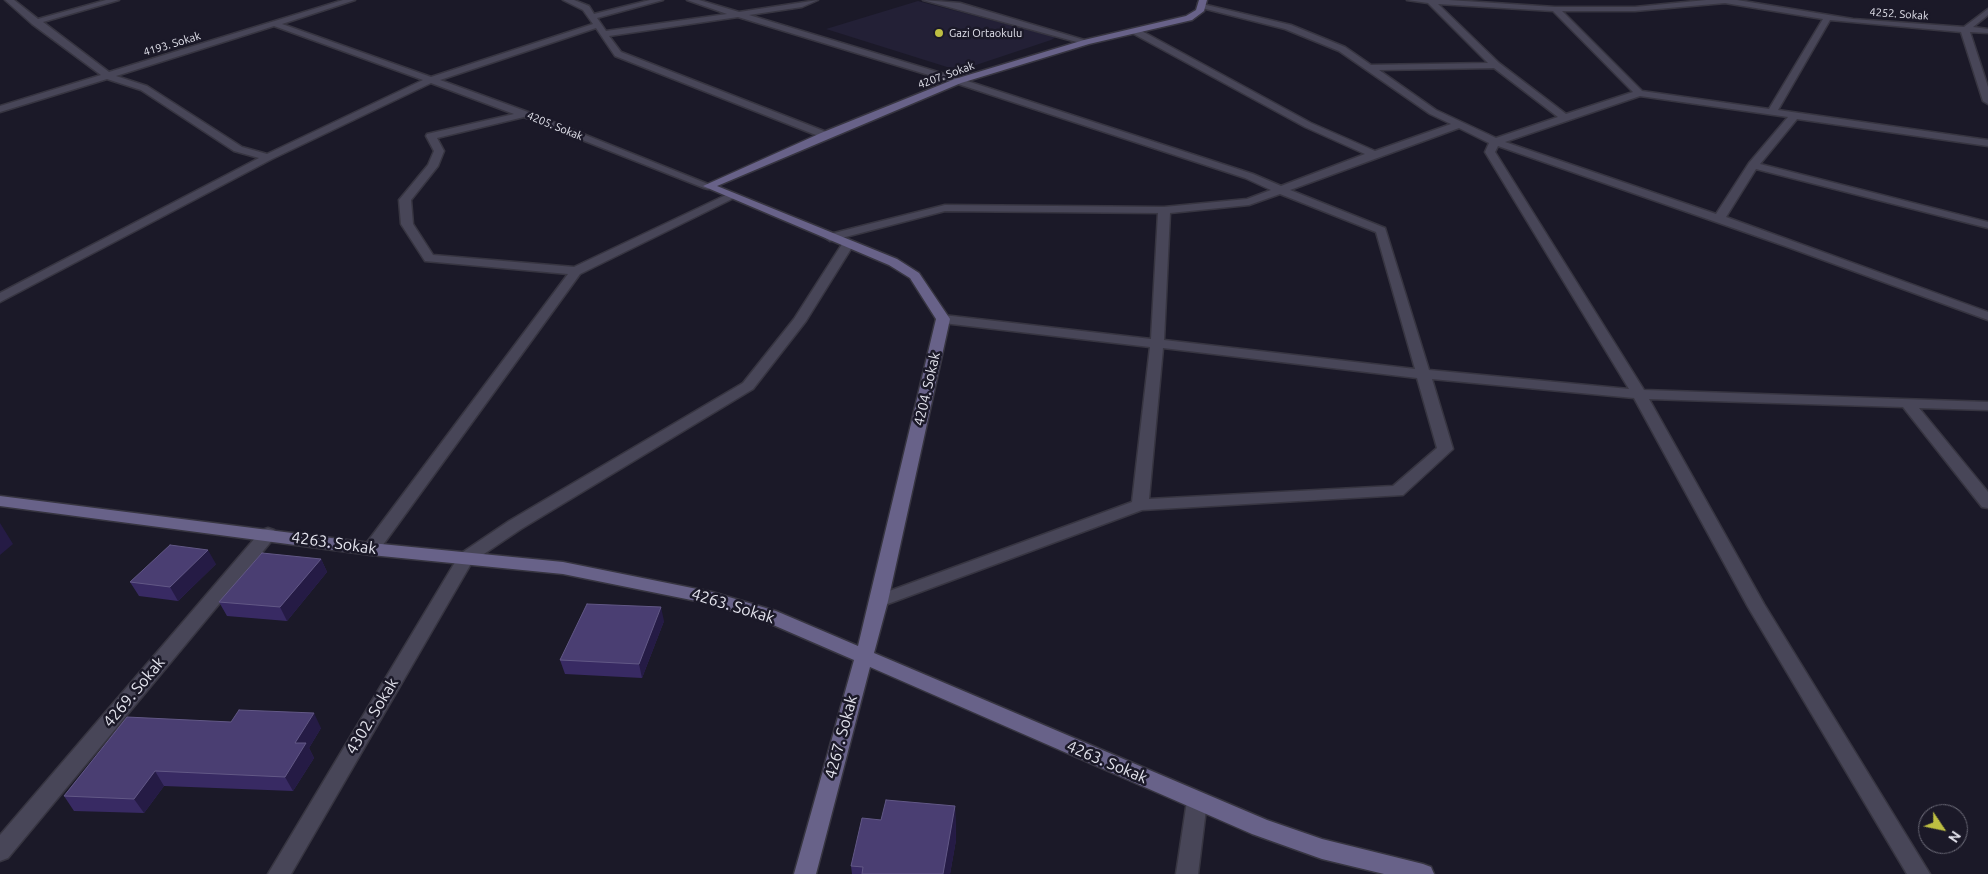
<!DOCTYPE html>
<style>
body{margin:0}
#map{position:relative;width:1988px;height:874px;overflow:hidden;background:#1b1928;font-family:Ubuntu,sans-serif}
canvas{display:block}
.north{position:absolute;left:1918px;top:804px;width:50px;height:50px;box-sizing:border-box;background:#1b1928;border:1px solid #6b6a77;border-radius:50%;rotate:124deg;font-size:14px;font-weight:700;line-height:20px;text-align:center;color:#e4e4ee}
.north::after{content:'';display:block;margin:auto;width:18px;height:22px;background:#bebf42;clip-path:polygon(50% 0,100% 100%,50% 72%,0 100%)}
</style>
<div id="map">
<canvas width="1988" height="874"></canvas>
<div class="north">N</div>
</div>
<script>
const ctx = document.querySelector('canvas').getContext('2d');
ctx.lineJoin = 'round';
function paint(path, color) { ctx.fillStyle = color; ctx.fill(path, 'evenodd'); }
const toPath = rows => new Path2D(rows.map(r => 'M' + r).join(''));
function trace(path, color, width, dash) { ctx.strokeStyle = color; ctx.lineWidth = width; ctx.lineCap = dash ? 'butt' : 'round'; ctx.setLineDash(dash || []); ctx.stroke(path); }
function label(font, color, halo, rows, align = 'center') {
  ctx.font = font + ' Ubuntu,sans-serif'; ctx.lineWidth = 5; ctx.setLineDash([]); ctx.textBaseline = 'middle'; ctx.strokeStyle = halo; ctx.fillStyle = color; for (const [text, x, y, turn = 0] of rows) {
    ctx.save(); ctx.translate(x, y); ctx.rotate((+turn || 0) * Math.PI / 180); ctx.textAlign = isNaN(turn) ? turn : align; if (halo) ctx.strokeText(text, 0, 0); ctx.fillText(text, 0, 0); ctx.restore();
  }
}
const built = toPath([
 [918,1,1056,37,1051,40,964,69,947,67,826,29]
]);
const street = toPath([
 [5,0,14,0,38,19,106,0,119,0,43,22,109,72,343,0,355,0,282,24,431,77,593,24,583,10,563,0,574,0,589,6,594,14,650,0,663,0,597,18,606,31,727,14,687,0,699,0,739,12,818,0,802,7,749,15,961,79,1253,174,1281,186,1365,154,1305,127,1132,33,1132,29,1138,29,1311,123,1375,151,1451,124,1430,114,1339,51,1285,29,1198,7,1198,3,1291,25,1345,47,1371,65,1488,63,1428,3,1407,0,1449,0,1555,7,1635,7,1706,0,1737,0,1853,19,1964,27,1988,9,1988,15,1973,27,1988,29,1988,33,1970,32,1988,87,1988,104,1983,101,1961,32,1830,20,1778,110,1988,140,1988,146,1797,119,1760,164,1988,222,1988,228,1756,169,1726,217,1988,312,1988,320,1785,246,1498,146,1495,152,1644,390,1988,402,1988,410,1919,408,1988,492,1988,508,1982,507,1903,407,1649,399,1764,604,1930,874,1907,874,1748,607,1634,398,1432,379,1453,449,1403,495,1142,510,885,605,879,607,873,605,870,601,873,597,1132,502,1150,347,943,323,936,319,943,315,1151,339,1158,213,945,211,830,241,824,237,826,235,945,205,1164,207,1247,199,1271,190,1245,178,955,83,738,17,609,36,621,52,829,133,829,137,821,137,615,56,596,28,440,80,528,112,713,186,708,189,704,188,524,117,437,138,444,151,438,166,411,200,413,224,433,255,574,267,728,194,736,194,738,196,580,274,377,553,365,553,363,549,365,545,568,274,425,261,401,224,399,200,428,165,434,151,426,136,427,134,514,114,431,83,272,159,0,302,0,293,259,158,234,151,141,90,107,79,0,112,0,106,101,75,32,24,5,0],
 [1725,3,1823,19,1769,109,1642,91,1562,11,1635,11,1725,3],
 [1438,4,1553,11,1633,92,1566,114,1499,63,1438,4],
 [274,26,423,80,267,154,242,147,147,86,116,76,274,26],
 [1494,68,1558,117,1496,138,1436,110,1379,70,1494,68],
 [1640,96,1788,117,1749,163,1716,214,1505,142,1640,96],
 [1459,128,1489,143,1485,152,1629,389,1429,370,1385,228,1290,190,1459,128],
 [1280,194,1376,232,1415,369,1164,340,1170,213,1249,205,1280,194],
 [1163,348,1417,378,1437,448,1393,486,1149,499,1163,348],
 [923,0,960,3,1091,42,1084,44,923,0],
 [848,240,854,244,806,321,753,389,521,529,472,562,291,874,268,874,460,554,509,521,743,383,794,319,844,241,848,240],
 [268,528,274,530,276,534,274,538,8,858,0,861,0,835,262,530,268,528],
 [1197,792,1204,795,1207,801,1198,874,1176,874,1187,801,1190,795,1197,792]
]);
const secondary = toPath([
 [1199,0,1207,0,1204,11,1192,20,1089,44,961,83,717,186,897,259,919,273,950,319,888,601,874,653,1267,820,1322,839,1423,864,1431,867,1434,874,1384,874,1322,859,1252,834,870,667,816,874,794,874,854,660,764,621,711,604,563,574,371,555,0,506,0,496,371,543,563,562,712,592,776,611,858,646,936,319,910,278,889,265,703,186,821,133,955,79,1084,40,1186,16,1196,10,1199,0]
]);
const wall = toPath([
 [321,559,327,572,287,621,227,616,219,602],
 [216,564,178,601,139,596,130,582],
 [664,621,642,678,565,674,560,660],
 [127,717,321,728,309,748,314,758,293,791,164,786,144,813,74,811,64,796],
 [955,806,956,840,950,874,852,874,851,866,881,820]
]);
const shadedWall = toPath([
 [0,523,13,544,0,555],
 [208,550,216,564,178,601,170,587],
 [321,559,327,572,287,621,280,607],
 [661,607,664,621,642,678,639,664],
 [314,713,321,728,309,748,314,758,293,791,285,777,295,743],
 [155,771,164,786,144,813,134,799],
 [955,806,956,840,950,874,943,874]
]);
const building = toPath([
 [170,545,208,550,170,587,130,582,170,545],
 [262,553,321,559,280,607,219,602,262,553],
 [587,604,661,607,639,664,560,660,587,604],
 [239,710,314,713,295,743,306,743,285,777,155,771,134,799,64,796,127,717,231,722,239,710],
 [886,800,955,806,943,874,862,874,863,867,851,866,862,818,881,820,886,800]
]);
const markers = [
 [939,33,5,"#bebf42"]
];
const farStreetnames = [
 ["4252. Sokak",1899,14,4],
 ["4193. Sokak",172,44,-17],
 ["4207. Sokak",946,75,-20],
 ["4205. Sokak",555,126,22]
];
const farPoinames = [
 ["Gazi Ortaokulu",949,33]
];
const streetNames = [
 ["4204. Sokak",927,389,-77]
];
const nearStreetnames = [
 ["4263. Sokak",334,543,8],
 ["4263. Sokak",733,606,17],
 ["4269. Sokak",134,692,-50],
 ["4302. Sokak",372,716,-59],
 ["4267. Sokak",841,737,-75],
 ["4263. Sokak",1107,762,23]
];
paint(built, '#232036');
trace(street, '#373541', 3);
trace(secondary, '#373541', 3);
paint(street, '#484658');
paint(secondary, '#686289');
paint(wall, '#382a63');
paint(shadedWall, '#251b45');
paint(building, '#4a3e72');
trace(building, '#625886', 1);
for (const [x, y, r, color] of markers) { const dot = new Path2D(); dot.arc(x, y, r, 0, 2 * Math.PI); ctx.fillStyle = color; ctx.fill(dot); trace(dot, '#1b1928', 2); }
label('11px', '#e4e4ee', '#1b1928', farStreetnames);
label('11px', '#e4e4ee', '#1b1928', farPoinames, 'left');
label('14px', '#e4e4ee', '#1b1928', streetNames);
label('16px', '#e4e4ee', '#1b1928', nearStreetnames);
</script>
